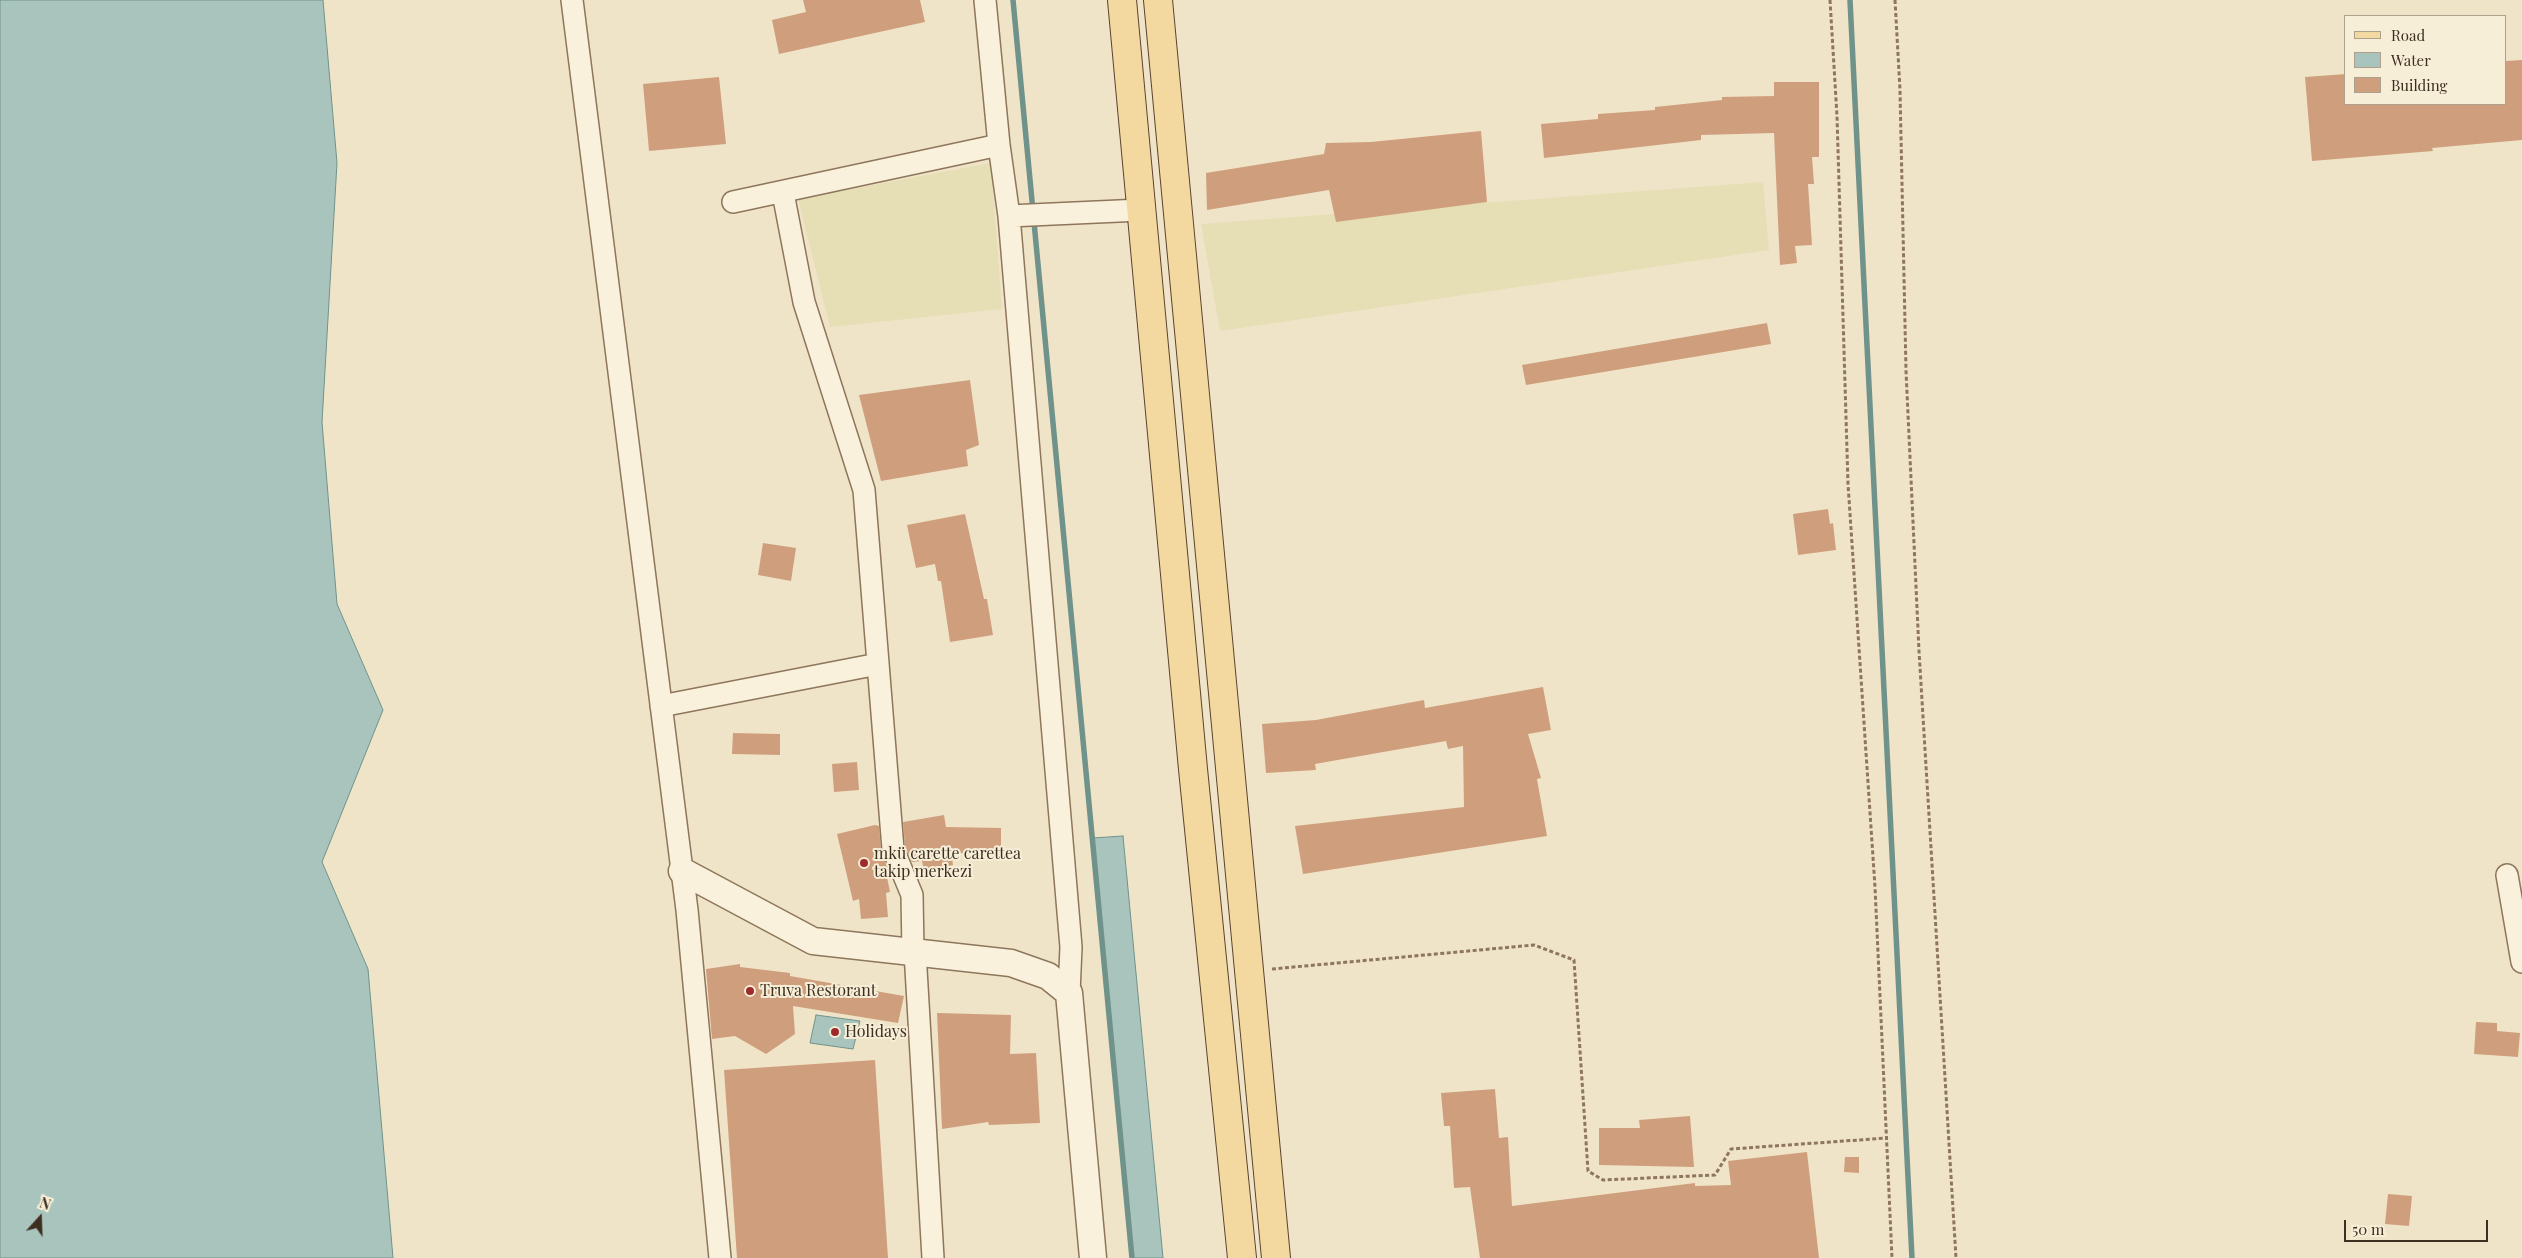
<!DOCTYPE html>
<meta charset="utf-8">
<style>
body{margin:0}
#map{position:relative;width:2522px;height:1258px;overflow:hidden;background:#f0e4c8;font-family:"Playfair Display",serif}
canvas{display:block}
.legend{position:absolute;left:2344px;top:15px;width:162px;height:90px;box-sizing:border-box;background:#f7eed8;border:1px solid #ada18e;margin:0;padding:6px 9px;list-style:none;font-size:15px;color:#3d2e20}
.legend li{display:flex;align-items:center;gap:10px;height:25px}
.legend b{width:25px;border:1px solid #ada18e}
.north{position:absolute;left:15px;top:1193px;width:50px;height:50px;-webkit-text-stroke:4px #f7eed8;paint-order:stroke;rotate:20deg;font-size:14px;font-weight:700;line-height:20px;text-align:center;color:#3d2e20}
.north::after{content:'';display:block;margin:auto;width:18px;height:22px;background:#3d2e20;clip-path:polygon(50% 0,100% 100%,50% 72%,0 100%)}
.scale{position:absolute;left:2344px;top:1220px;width:144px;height:22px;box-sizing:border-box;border:2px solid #3d2e20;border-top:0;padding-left:6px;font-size:15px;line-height:18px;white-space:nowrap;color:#3d2e20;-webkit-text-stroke:4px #f7eed8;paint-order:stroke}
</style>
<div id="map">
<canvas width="2522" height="1258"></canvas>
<ul class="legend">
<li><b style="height:6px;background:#f3d9a0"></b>Road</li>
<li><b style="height:14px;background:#a9c4bc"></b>Water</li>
<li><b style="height:14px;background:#cf9f7d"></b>Building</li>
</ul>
<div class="north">N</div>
<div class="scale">50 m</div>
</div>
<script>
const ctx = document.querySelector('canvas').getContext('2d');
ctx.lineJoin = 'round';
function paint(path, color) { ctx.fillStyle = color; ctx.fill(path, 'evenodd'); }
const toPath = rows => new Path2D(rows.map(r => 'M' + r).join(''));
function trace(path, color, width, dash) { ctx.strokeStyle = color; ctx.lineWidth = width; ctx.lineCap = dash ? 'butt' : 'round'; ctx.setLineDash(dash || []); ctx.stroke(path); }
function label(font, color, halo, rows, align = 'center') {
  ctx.font = font + ' "Playfair Display",serif'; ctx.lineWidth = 4; ctx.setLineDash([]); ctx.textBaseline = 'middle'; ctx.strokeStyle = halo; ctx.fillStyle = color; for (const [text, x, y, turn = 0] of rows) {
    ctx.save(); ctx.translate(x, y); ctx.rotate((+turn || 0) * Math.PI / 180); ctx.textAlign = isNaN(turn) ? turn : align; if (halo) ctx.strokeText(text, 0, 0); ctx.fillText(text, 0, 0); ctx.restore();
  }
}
const farmland = toPath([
 [991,163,1002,309,830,327,798,199],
 [1763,182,1769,250,1220,331,1201,224]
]);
const water = toPath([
 [0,0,323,0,337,163,322,422,337,604,383,710,322,862,368,969,393,1258,0,1258,0,0],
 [1123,836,1163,1258,1132,1258,1093,838,1123,836],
 [816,1015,860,1021,853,1049,810,1043,816,1015]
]);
const stream = toPath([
 [1013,0,1132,1258],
 [1850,0,1912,1258]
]);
const building = toPath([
 [803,0,920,0,925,22,779,54,772,20,806,12],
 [2522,60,2522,140,2432,148,2433,151,2312,161,2305,77,2346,74,2346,104,2506,104,2506,61],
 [719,77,726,144,649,151,643,84],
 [1774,82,1819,82,1819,157,1812,157,1814,184,1808,184,1812,245,1795,246,1797,263,1780,265,1774,133,1701,135,1701,140,1544,158,1541,124,1598,119,1598,114,1655,110,1655,107,1722,100,1722,97,1774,96],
 [1481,131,1487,202,1336,222,1329,190,1207,210,1206,173,1324,154,1326,143,1371,142],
 [1767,323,1771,344,1526,385,1522,365],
 [970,380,979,445,966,450,968,466,881,481,859,395],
 [1828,509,1830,524,1833,523,1836,550,1798,555,1793,514],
 [965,514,984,599,987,599,993,635,950,642,941,581,938,581,935,564,916,568,907,525],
 [763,543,796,548,791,581,758,575],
 [1543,687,1551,730,1528,734,1541,778,1537,779,1547,836,1303,874,1295,826,1464,807,1463,746,1448,749,1446,741,1315,764,1316,770,1266,773,1262,724,1316,720,1424,700,1425,708],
 [733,733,780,734,780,755,732,754],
 [857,762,859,790,834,792,832,764],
 [944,815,946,827,1001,828,1001,854,951,853,953,865,924,871,922,861,912,862,905,846,903,822],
 [875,825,879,826,881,850,887,867,885,867,890,892,886,893,888,917,861,919,859,899,853,901,837,834],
 [740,964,740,967,790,973,790,976,904,996,898,1023,793,1006,795,1034,766,1054,735,1036,712,1039,706,969],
 [937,1013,1011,1015,1010,1054,1036,1053,1040,1123,989,1125,988,1122,942,1129],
 [2476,1022,2497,1023,2497,1031,2520,1033,2518,1057,2474,1054],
 [875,1060,888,1258,737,1258,724,1070],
 [1495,1089,1499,1138,1508,1137,1512,1206,1695,1183,1695,1186,1731,1185,1728,1161,1807,1152,1819,1258,1480,1258,1470,1187,1454,1188,1450,1126,1444,1126,1441,1093],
 [1690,1116,1694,1167,1599,1165,1599,1128,1640,1128,1639,1120],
 [1845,1157,1859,1157,1859,1173,1844,1172],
 [2388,1194,2412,1196,2409,1226,2385,1224]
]);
const path = toPath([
 [1830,0,1837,116,1848,484,1875,887,1892,1258],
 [1895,0,1900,90,1906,371,1919,651,1956,1258],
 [1272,969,1534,945,1574,960,1588,1171,1603,1180,1715,1175,1731,1149,1887,1138]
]);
const minor = toPath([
 [572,0,687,910,720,1258],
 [985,0,999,145,1009,216,1071,947,1069,993],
 [783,193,804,302,864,490,893,849,912,895,913,952],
 [733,202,999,145],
 [1009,216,1141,210],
 [661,706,878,664],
 [2507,875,2522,962],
 [915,952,933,1258]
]);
const tertiary = toPath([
 [682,871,813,941,1011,963,1048,976,1069,993,1093,1258]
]);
const primary = toPath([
 [1122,0,1193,769,1242,1258],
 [1158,0,1276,1258]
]);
const markers = [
 [864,863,5,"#9e2a2b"],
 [750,991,5,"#9e2a2b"],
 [835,1032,5,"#9e2a2b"]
];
const poiNames = [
 ["mkü carette carettea",874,854],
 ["takip merkezi",874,872],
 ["Truva Restorant",760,991],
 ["Holidays",845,1032]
];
paint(farmland, '#e6deb5');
paint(water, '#a9c4bc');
trace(water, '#6f938a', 1);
trace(stream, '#6f938a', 5.5);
paint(building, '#cf9f7d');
trace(minor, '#8d765c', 24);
trace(tertiary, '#8d765c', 29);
trace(primary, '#5b4430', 30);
trace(path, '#8d765c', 3, [4, 2.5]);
trace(minor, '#faf1dc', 21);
trace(tertiary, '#faf1dc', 26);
trace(primary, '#f3d9a0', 28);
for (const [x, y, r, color] of markers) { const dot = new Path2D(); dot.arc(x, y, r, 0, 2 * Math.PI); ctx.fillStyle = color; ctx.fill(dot); trace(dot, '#f7eed8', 2); }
label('16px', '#3d2e20', '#f7eed8', poiNames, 'left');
</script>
